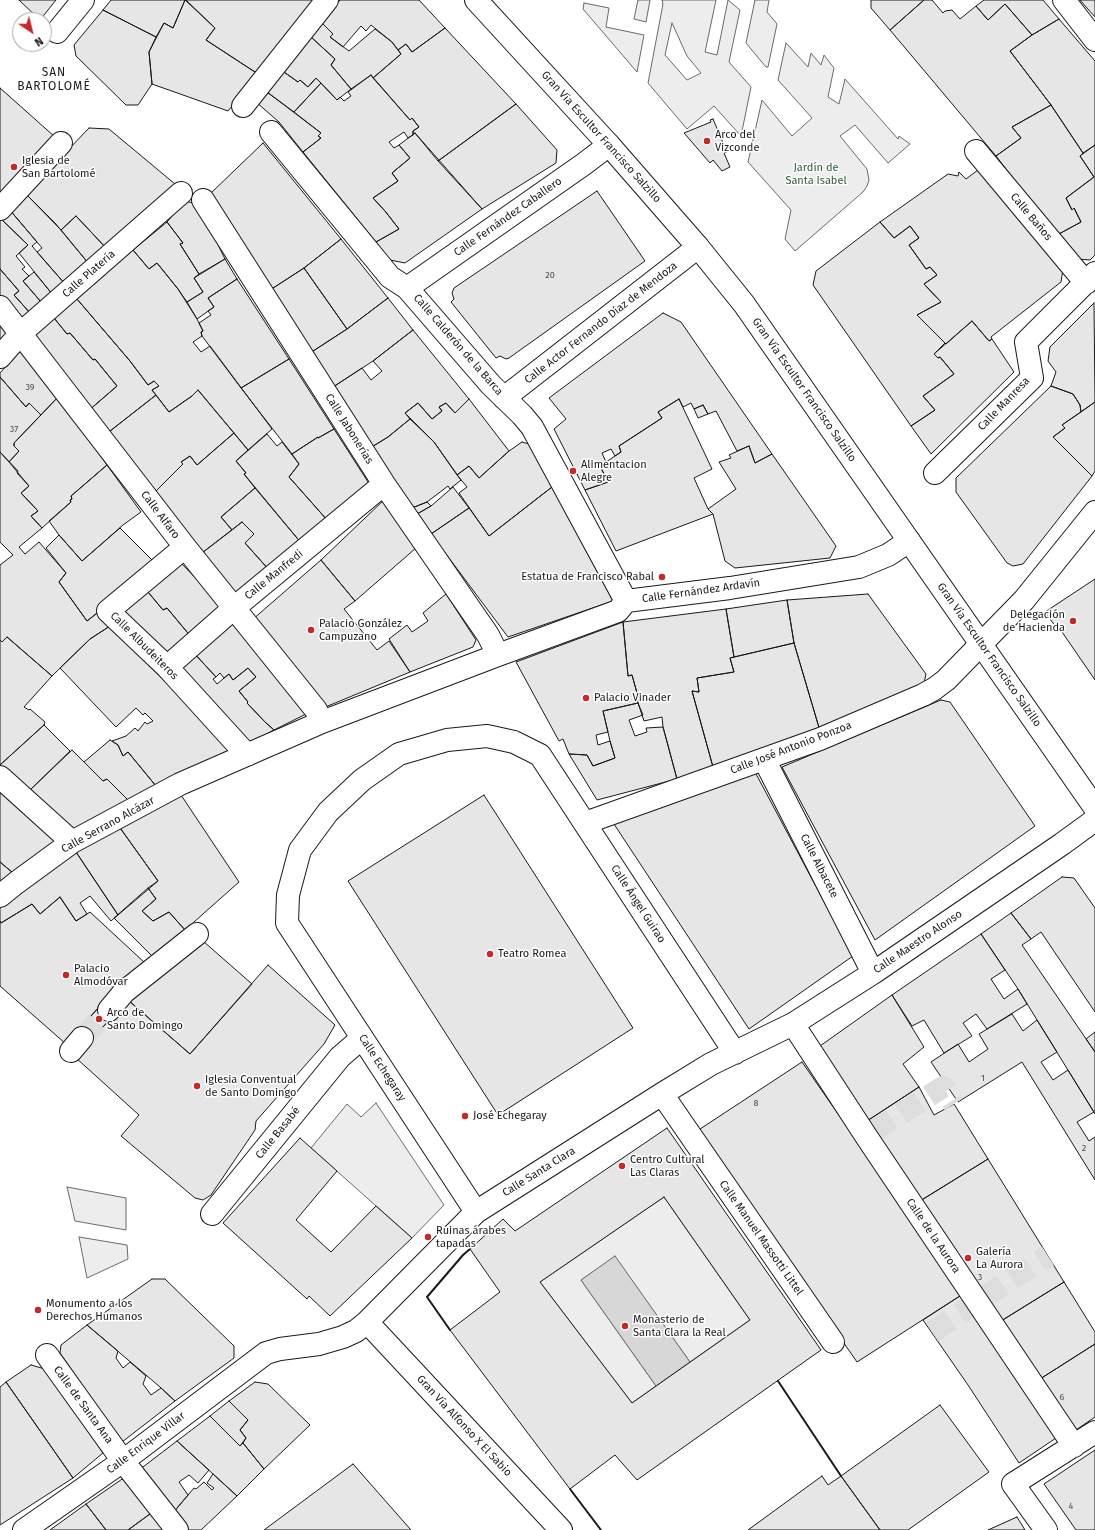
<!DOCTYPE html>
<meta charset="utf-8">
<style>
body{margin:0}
#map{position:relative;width:1095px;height:1530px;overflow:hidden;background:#fff;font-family:"Fira Sans",sans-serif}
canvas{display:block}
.north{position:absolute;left:12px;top:12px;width:40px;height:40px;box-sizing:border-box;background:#fff;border:1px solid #a3a3a3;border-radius:50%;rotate:145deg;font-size:11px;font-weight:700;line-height:16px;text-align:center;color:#1a1a1a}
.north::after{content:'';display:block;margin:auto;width:14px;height:18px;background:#c62828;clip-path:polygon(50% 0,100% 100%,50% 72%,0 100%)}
</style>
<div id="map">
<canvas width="1095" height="1530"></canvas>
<div class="north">N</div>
</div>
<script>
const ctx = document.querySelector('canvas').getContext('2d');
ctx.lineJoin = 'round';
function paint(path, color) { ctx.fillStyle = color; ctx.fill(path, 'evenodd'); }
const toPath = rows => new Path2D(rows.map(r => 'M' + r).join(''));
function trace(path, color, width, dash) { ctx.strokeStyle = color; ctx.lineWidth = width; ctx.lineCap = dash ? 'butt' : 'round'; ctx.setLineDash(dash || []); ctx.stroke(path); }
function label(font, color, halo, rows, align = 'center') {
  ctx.font = font + ' "Fira Sans",sans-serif'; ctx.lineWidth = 3; ctx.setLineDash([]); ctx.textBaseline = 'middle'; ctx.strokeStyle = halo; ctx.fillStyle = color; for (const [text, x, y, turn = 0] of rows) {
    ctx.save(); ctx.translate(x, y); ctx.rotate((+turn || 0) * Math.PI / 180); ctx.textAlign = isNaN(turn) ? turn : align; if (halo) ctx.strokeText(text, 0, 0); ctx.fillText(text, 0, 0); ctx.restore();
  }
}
const green = toPath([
 [638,0,650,0,646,22,634,19,638,0],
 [662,0,716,0,705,52,717,55,728,0,740,10,729,62,751,87,741,136,714,106,687,129,648,83,663,4,662,0],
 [672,23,687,56,701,73,687,80,665,55,672,23],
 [755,0,769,0,767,12,777,24,768,67,766,67,746,43,755,0],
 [584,3,609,8,606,27,644,35,637,72,583,9,584,3],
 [786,43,808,67,811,53,821,65,824,55,834,68,828,97,839,104,845,79,898,139,899,136,910,144,888,163,855,125,840,136,867,169,869,180,867,186,863,192,795,251,785,239,791,210,748,162,762,100,792,136,812,118,778,80,786,43],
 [376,1103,444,1205,412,1238,311,1148,347,1104,361,1117,376,1103],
 [67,1187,126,1198,126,1230,75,1221,67,1187],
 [664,1197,750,1320,690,1362,615,1257,581,1280,656,1386,632,1403,540,1282,664,1197],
 [79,1237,127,1245,128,1259,87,1278,79,1237]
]);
const water = toPath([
 [615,1256,690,1362,656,1386,581,1280,615,1256]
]);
const building = toPath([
 [19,0,56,0,40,20,19,0],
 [111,0,185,0,173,28,164,23,156,37,103,10,111,0],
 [185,0,215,28,206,40,258,74,228,111,152,84,149,52,164,23,173,28,185,0],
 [186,0,315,0,258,74,206,40,215,28,186,0],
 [340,0,419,0,445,28,412,52,406,44,398,50,392,42,371,25,366,31,361,26,343,47,330,37,333,34,322,23,340,0],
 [871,0,924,0,890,30,871,8,871,0],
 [924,0,932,0,943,13,945,11,952,10,960,19,976,6,988,20,1005,4,1032,35,1010,51,1051,105,1012,127,1021,138,996,156,890,30,924,0],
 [984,0,1043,0,1059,19,1032,35,1005,4,988,20,976,6,984,0],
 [1080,0,1095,0,1095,17,1080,0],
 [103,10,156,37,149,52,152,84,138,105,126,105,76,56,74,45,103,10],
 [1059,19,1095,61,1095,145,1083,153,1051,105,1010,51,1032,35,1059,19],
 [322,23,333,34,330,37,349,51,375,29,392,42,401,54,373,78,371,75,351,89,331,65,335,59,311,37,322,23],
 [445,28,516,104,438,161,415,133,413,135,413,131,419,127,412,118,410,120,373,78,401,54,398,50,406,44,412,52,445,28],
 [311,37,335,59,331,65,351,89,337,100,316,78,308,87,300,80,298,82,284,72,311,37],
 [284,72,298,82,300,80,308,87,316,78,321,83,294,112,267,92,284,72],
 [371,75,410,120,412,118,419,127,413,131,413,135,408,138,404,132,389,142,394,148,399,145,410,158,392,173,398,181,373,198,385,211,399,229,376,242,303,152,321,138,318,136,321,133,294,112,321,83,337,100,340,97,344,101,351,96,348,92,371,75],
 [0,88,55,137,0,196,0,88],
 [267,92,321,133,318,136,321,138,303,152,279,122,256,102,267,92],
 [516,104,557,150,556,163,482,209,438,161,516,104],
 [1051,105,1083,153,1080,156,1094,177,1066,198,1072,210,1074,208,1081,222,1057,235,996,156,1021,138,1012,127,1051,105],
 [713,119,727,152,724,153,730,167,722,171,713,160,710,163,684,133,711,122,710,120,713,119],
 [89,128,109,129,175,184,107,249,76,216,61,230,26,194,89,128],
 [415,133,482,209,405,263,390,260,376,242,399,229,385,211,373,198,398,181,392,173,410,158,399,145,415,133],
 [263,143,341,239,304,268,267,292,210,194,263,143],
 [1095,145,1095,255,1090,260,1077,259,1057,235,1081,222,1074,208,1072,210,1066,198,1094,177,1080,156,1095,145],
 [978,170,1063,269,1061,282,991,337,992,339,989,341,972,321,946,344,917,315,941,302,924,284,937,275,930,267,926,269,909,245,919,238,910,226,894,238,880,222,948,174,958,176,959,172,966,179,978,170],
 [597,191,645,261,509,358,506,359,500,356,496,358,451,302,454,299,452,293,454,288,597,191],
 [26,194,55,223,89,264,65,284,37,252,42,248,9,209,26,194],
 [185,201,198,204,225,259,199,274,180,244,183,243,167,222,185,201],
 [9,209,37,242,32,246,65,284,53,295,19,253,28,245,0,218,9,209],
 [76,216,107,249,89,264,61,230,76,216],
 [0,218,28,245,16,256,25,267,22,269,29,276,23,281,42,303,31,314,14,295,19,291,0,269,0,218],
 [167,222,183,243,180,244,199,274,194,278,203,292,187,302,178,289,157,263,149,269,133,250,167,222],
 [880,222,894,238,910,226,919,238,909,245,926,269,930,267,937,275,924,284,941,302,917,315,945,343,934,354,938,358,940,357,954,374,923,396,935,410,911,426,813,285,816,271,880,222],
 [341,239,388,298,347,329,304,268,341,239],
 [133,250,149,269,157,263,178,289,197,319,203,331,201,332,202,336,193,342,201,352,210,346,272,429,248,450,198,390,192,396,169,412,152,390,159,386,154,381,148,385,130,361,77,299,133,250],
 [225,259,237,279,208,298,214,307,197,319,187,302,203,292,194,278,225,259],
 [304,268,347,329,307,355,267,292,304,268],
 [0,269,19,291,14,295,31,314,20,322,0,297,0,269],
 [34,272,53,295,42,303,23,281,34,272],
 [237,279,289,359,241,388,202,336,201,332,203,331,199,323,211,315,208,311,214,307,208,298,237,279],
 [388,298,413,330,373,361,330,389,307,355,347,329,388,298],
 [77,299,130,361,148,385,154,381,159,386,152,390,156,395,105,435,87,412,117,386,95,359,93,360,70,333,67,334,54,318,77,299],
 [1094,303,1095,402,1081,412,1080,405,1073,394,1051,386,1056,372,1048,361,1050,347,1094,303],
 [663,313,681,322,772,454,755,463,749,446,737,451,716,411,708,414,703,405,694,409,691,403,683,407,679,399,658,412,662,418,619,446,621,452,615,456,611,449,602,453,606,462,600,466,608,482,585,490,554,429,566,419,549,398,663,313],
 [0,317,14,333,0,348,0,317],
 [54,318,67,334,70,333,93,360,95,359,117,386,87,412,31,338,54,318],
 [972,321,989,341,992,339,1014,372,931,454,911,426,935,410,923,396,954,374,940,357,938,358,934,354,972,321],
 [413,330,469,399,455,413,446,403,439,407,442,411,432,419,418,403,405,413,410,419,388,437,370,448,330,389,362,368,371,380,382,371,373,361,413,330],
 [23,347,58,397,41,415,29,403,26,407,0,377,0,373,23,347],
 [289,359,334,429,318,438,318,437,292,454,241,388,289,359],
 [0,377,26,407,29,403,41,415,14,443,14,446,19,451,9,462,0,452,0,377],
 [1051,386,1073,394,1080,405,1081,412,1062,425,1065,428,1053,437,1092,476,1023,564,1013,566,1007,563,956,492,956,478,1051,386],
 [198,390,234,433,197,465,190,456,181,462,183,464,152,495,105,435,156,395,169,412,192,396,198,390],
 [58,397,107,465,71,496,72,499,70,500,71,502,42,528,31,516,38,511,21,493,29,486,9,462,19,451,14,446,14,443,58,397],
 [469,399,509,451,479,478,469,466,457,475,434,442,405,413,418,403,432,419,442,411,439,407,446,403,455,413,469,399],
 [679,399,712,469,694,478,708,509,713,514,616,551,585,490,608,482,600,466,621,452,619,446,662,418,658,412,679,399],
 [1095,402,1095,471,1092,476,1053,437,1065,428,1062,425,1095,402],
 [703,405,708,414,698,418,694,409,703,405],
 [410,419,434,442,461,480,450,489,448,486,427,502,412,508,370,448,388,437,410,419],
 [334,429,370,485,328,521,289,477,299,464,292,454,318,437,318,438,334,429],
 [234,433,248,450,236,461,246,473,244,474,255,488,221,517,232,530,198,556,152,495,183,464,181,462,190,456,197,465,234,433],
 [267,434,277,446,282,442,299,464,289,477,328,521,302,544,244,474,246,473,236,461,267,434],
 [522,442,529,444,552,487,489,536,459,493,467,487,457,475,469,466,479,478,509,451,522,442],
 [749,446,755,463,772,454,836,546,830,558,735,568,725,561,713,514,708,509,736,489,719,462,731,458,729,455,749,446],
 [0,452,18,471,17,473,29,486,21,493,38,511,31,516,42,528,19,547,25,554,39,542,66,573,59,582,87,621,97,613,110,626,90,639,52,676,7,637,2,642,0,640,0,565,13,555,0,542,0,452],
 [107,465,141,512,123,525,82,561,59,535,49,521,71,502,70,500,72,499,71,496,107,465],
 [453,487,469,508,431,534,417,514,431,506,453,487],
 [552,487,613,601,508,637,431,534,469,508,489,536,552,487],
 [255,488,302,544,270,571,245,543,254,534,242,522,232,530,221,517,255,488],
 [385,499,416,548,355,601,321,560,385,499],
 [427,502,431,506,417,514,412,508,427,502],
 [242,522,254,534,245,543,270,571,232,599,198,556,242,522],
 [120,528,158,566,87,621,59,582,66,573,46,548,59,535,82,561,120,528],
 [177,559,224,607,192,638,167,608,163,610,143,586,177,559],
 [321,560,355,601,344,609,377,650,389,641,410,672,323,708,252,620,321,560],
 [1095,579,1095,680,1060,629,1058,630,1045,612,1095,579],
 [143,586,163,610,167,608,192,638,169,659,118,608,143,586],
 [446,594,476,640,473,647,410,672,389,639,407,625,412,632,428,621,423,613,446,594],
 [868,594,926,674,923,688,820,731,794,643,787,600,868,594],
 [787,600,794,643,734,657,726,609,787,600],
 [726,609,734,657,730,658,734,672,697,678,699,692,692,691,713,767,677,779,663,727,662,717,644,721,638,703,637,693,632,675,628,676,623,622,726,609],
 [231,616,310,712,274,730,265,722,247,703,248,702,239,691,256,677,248,668,233,680,229,674,224,678,220,673,216,677,193,652,231,616],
 [623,622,628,676,632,675,637,693,638,703,603,711,608,732,596,735,598,745,610,741,615,758,593,766,587,755,569,754,563,739,559,741,516,662,623,622],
 [110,626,233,750,156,786,128,752,123,756,118,745,112,741,126,736,135,728,138,731,145,722,147,724,153,721,145,713,143,715,136,708,116,727,60,668,90,639,110,626],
 [7,637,52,676,24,707,29,710,30,709,45,722,44,725,0,765,0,640,2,642,7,637],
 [794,643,820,731,713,767,692,691,699,692,697,678,734,672,730,658,794,643],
 [193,652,216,677,213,679,217,684,229,674,233,680,248,668,256,677,239,691,248,702,247,703,265,722,274,730,248,744,177,667,193,652],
 [941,700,950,702,1035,826,875,940,782,767,941,700],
 [638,703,643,715,629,720,635,736,647,732,646,728,663,727,677,779,597,800,569,754,587,755,593,766,615,758,610,741,603,711,638,703],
 [44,725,70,751,29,791,0,765,44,725],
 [110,740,118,745,123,756,128,752,156,786,128,800,107,779,103,781,84,762,110,740],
 [72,750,103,781,107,779,128,800,71,830,29,791,72,750],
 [755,772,853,956,749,1029,612,821,755,772],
 [0,788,55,838,55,847,13,873,0,862,0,788],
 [179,792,239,882,185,930,169,912,153,921,142,911,156,899,148,888,158,881,118,825,179,792],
 [484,795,633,1028,498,1115,348,881,484,795],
 [118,825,158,881,118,915,76,852,118,825],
 [76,852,118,915,111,921,90,896,80,903,87,914,76,921,60,897,40,914,32,904,1,923,0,921,0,906,76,852],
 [0,862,13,873,0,884,0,862],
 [1062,877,1074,878,1095,908,1095,1012,1041,932,1031,939,1011,913,1062,877],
 [148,888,156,899,142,911,153,921,169,912,185,930,153,957,114,918,148,888],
 [60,897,76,921,90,912,145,963,118,986,66,1044,0,986,0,921,1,923,32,904,40,914,60,897],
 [1011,913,1031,939,1022,945,1095,1052,1095,1114,1018,989,981,934,1011,913],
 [981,934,1005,970,991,979,1004,999,1018,989,1027,1004,987,1029,976,1014,963,1023,972,1036,944,1053,924,1020,912,1026,892,995,981,934],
 [203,941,252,984,190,1054,128,1000,203,941],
 [268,965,335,1025,324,1044,256,1121,255,1130,211,1195,203,1200,195,1198,121,1136,139,1115,75,1057,128,1000,190,1054,268,965],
 [892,995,924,1047,903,1064,919,1087,867,1121,820,1046,892,995],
 [98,1008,119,1010,84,1047,80,1028,98,1008],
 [1012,1014,1023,1031,1037,1020,1057,1052,1041,1062,1053,1080,1068,1070,1094,1112,1077,1122,1089,1141,1095,1137,1095,1180,1022,1062,958,1102,931,1062,958,1044,969,1062,988,1049,979,1034,1012,1014],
 [1095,1032,1095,1052,1086,1039,1095,1032],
 [802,1062,963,1294,857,1362,697,1131,802,1062],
 [919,1087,934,1115,954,1104,988,1159,920,1201,867,1121,919,1087],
 [667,1128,821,1350,637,1480,615,1455,570,1489,450,1330,500,1292,470,1249,503,1219,515,1231,667,1128],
 [664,1197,750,1320,632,1403,540,1282,664,1197],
 [300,1138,337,1171,296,1220,331,1252,376,1206,412,1238,330,1316,309,1296,307,1299,223,1223,300,1138],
 [988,1159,1064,1282,1001,1321,920,1201,988,1159],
 [152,1279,165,1279,234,1346,234,1358,175,1401,160,1387,87,1325,152,1279],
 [1064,1282,1095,1332,1095,1344,1040,1379,1001,1321,1064,1282],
 [963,1294,1059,1436,1019,1463,968,1385,923,1320,963,1294],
 [87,1325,118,1351,116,1358,123,1368,130,1362,146,1376,143,1384,151,1395,161,1388,175,1401,122,1442,60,1353,61,1345,87,1325],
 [1095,1344,1095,1417,1076,1430,1040,1379,1095,1344],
 [31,1365,45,1369,103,1453,73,1478,6,1382,31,1365],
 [6,1382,73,1478,0,1525,0,1387,6,1382],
 [255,1382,268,1384,310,1425,264,1469,243,1443,246,1438,240,1430,248,1420,229,1401,255,1382],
 [229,1401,248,1420,240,1430,246,1438,240,1446,210,1416,229,1401],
 [940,1405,989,1472,908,1530,880,1530,841,1476,940,1405],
 [210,1416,240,1446,243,1443,264,1469,237,1496,177,1441,210,1416],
 [177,1441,209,1470,198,1483,189,1475,179,1482,188,1495,172,1514,139,1470,177,1441],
 [1095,1450,1095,1530,1076,1530,1044,1484,1095,1450],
 [353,1464,411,1530,264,1530,353,1464],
 [213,1474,237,1496,201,1530,184,1530,172,1514,194,1488,196,1489,204,1482,212,1490,214,1488,207,1483,213,1474],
 [128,1475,154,1511,128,1530,106,1530,86,1504,128,1475],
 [822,1476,828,1485,841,1476,880,1530,748,1530,822,1476],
 [86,1504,106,1530,50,1530,86,1504],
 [154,1511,168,1530,128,1530,154,1511],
 [1017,1517,1025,1530,988,1530,1017,1517]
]);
const streetTunnel = toPath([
 [82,1038,109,1010],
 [873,1131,943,1087,954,1104],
 [984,1297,1048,1256],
 [932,1332,971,1306]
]);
const street = toPath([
 [1064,0,1095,40],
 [57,32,83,0],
 [243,106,327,0],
 [271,132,390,277,407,288,491,385,522,415,532,427,626,601],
 [976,151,1086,283],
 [203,200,384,484,488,635,498,655],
 [0,209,61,143],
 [407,288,584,164,609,145],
 [0,307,185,547,316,710,322,722],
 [0,357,21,333,181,193],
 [504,398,698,247],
 [935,473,1032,378,1026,342,1095,273],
 [185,547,108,611,167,667,247,755],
 [167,667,234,608,384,484],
 [764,759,873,973],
 [0,777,72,842],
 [585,823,820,739,923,695,934,689,946,680,1024,600,1095,512],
 [0,896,16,883,72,842,180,784,322,722,498,655,618,611,626,601,730,588,859,567,888,555,909,541],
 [109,1010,124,992,197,934],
 [793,1024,866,1136,1074,1446],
 [71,1051,82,1038],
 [662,1094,833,1342],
 [476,1212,287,923,288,895,300,850,328,812,362,780,399,754,447,740,487,736,514,742,540,755,735,1053],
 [212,1214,340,1057,362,1038],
 [367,1322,561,1530],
 [47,1355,123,1461,177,1530],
 [24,1530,123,1461,266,1353,280,1349,319,1344,343,1337,356,1331,367,1322,476,1212,662,1094,711,1064,793,1024,873,973,1062,844,1095,820],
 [1046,1530,1013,1484,1095,1432]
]);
const secondary = toPath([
 [476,0,609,145,698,247,744,304,1095,808]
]);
const wall = toPath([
 [450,1330,427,1297,463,1255,470,1249],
 [778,1381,841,1476],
 [570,1489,601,1530]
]);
const markers = [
 [707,141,4,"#c62828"],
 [14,167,4,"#c62828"],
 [573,471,4,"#c62828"],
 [662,577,4,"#c62828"],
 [1073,621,4,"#c62828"],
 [311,630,4,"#c62828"],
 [586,698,4,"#c62828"],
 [490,954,4,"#c62828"],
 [66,975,4,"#c62828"],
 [99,1019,4,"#c62828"],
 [197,1086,4,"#c62828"],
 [465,1116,4,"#c62828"],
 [622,1166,4,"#c62828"],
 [428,1237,4,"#c62828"],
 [968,1258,4,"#c62828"],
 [38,1310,4,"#c62828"],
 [625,1326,4,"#c62828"]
];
const numberNames = [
 ["20",550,275],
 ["39",30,387],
 ["37",14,429],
 ["1",983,1078],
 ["8",756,1103],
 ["2",1084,1148],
 ["3",980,1277],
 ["6",1062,1397],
 ["4",1071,1506]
];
const poiNames = [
 ["Arco del",715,135],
 ["Vizconde",715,148],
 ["Iglesia de",22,161],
 ["San Bartolomé",22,174],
 ["Alimentacion",581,465],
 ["Alegre",581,478],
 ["Estatua de Francisco Rabal",654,577,"right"],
 ["Delegación",1065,615,"right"],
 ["de Hacienda",1065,628,"right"],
 ["Palacio González",319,624],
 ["Campuzano",319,637],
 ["Palacio Vinader",594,698],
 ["Teatro Romea",498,954],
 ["Palacio",74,969],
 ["Almodóvar",74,982],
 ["Arco de",107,1013],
 ["Santo Domingo",107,1026],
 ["Iglesia Conventual",205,1080],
 ["de Santo Domingo",205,1093],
 ["José Echegaray",473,1116],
 ["Centro Cultural",630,1160],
 ["Las Claras",630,1173],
 ["Ruinas árabes",436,1231],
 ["tapadas",436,1244],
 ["Galería",976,1252],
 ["La Aurora",976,1265],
 ["Monumento a los",46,1304],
 ["Derechos Humanos",46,1317],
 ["Monasterio de",633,1320],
 ["Santa Clara la Real",633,1333]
];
const streetNames = [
 ["Gran Vía Escultor Francisco Salzillo",601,137,48],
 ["Calle Fernández Caballero",508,217,-35],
 ["Calle Baños",1031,217,50],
 ["Calle Platería",89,274,-41],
 ["Calle Actor Fernando Díaz de Mendoza",601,323,-38],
 ["Calle Calderón de la Barca",458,345,49],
 ["Gran Vía Escultor Francisco Salzillo",804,390,55],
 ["Calle Manresa",1004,404,-46],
 ["Calle Jabonerías",349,429,58],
 ["Calle Alfaro",160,515,53],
 ["Calle Manfredi",274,575,-39],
 ["Calle Fernández Ardavín",701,591,-8],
 ["Calle Albudeiteros",144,646,45],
 ["Gran Vía Escultor Francisco Salzillo",989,655,55],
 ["Calle José Antonio Ponzoa",791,748,-21],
 ["Calle Serrano Alcázar",108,825,-29],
 ["Calle Albacete",819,866,63],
 ["Calle Ángel Guirao",638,904,57],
 ["Calle Maestro Alonso",918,942,-34],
 ["Calle Echegaray",382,1068,57],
 ["Calle Basabé",278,1133,-51],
 ["Calle Santa Clara",539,1172,-32],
 ["Calle de la Aurora",933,1236,56],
 ["Calle Manuel Massotti Littel",761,1238,55],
 ["Calle de Santa Ana",83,1405,54],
 ["Gran Vía Alfonso X El Sabio",464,1426,47],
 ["Calle Enrique Villar",146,1443,-37]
];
const parkNames = [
 ["Jardín de",816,168],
 ["Santa Isabel",816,181]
];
const neighbourhoodNames = [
 ["SAN",54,73],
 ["BARTOLOMÉ",54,87]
];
paint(green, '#ededed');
trace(green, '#6a6a6a', 1);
paint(water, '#d7d7d7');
trace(water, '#6a6a6a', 1);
paint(building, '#e6e6e6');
trace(building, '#1a1a1a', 1);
trace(streetTunnel, '#ddd', 22, [22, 11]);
trace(street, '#1a1a1a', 24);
trace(secondary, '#1a1a1a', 24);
trace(street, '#fff', 22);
trace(secondary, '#fff', 22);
trace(wall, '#1a1a1a', 2);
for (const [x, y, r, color] of markers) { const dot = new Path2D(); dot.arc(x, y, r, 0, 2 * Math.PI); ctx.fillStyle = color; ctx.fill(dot); trace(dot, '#fff', 1.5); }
label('9px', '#4d4d4d', null, numberNames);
label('11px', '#1a1a1a', '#fff', poiNames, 'left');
label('11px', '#1a1a1a', '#fff', streetNames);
label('11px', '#2b5a34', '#fff', parkNames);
ctx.letterSpacing = '1px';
label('12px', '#1a1a1a', '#fff', neighbourhoodNames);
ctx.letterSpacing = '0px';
</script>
